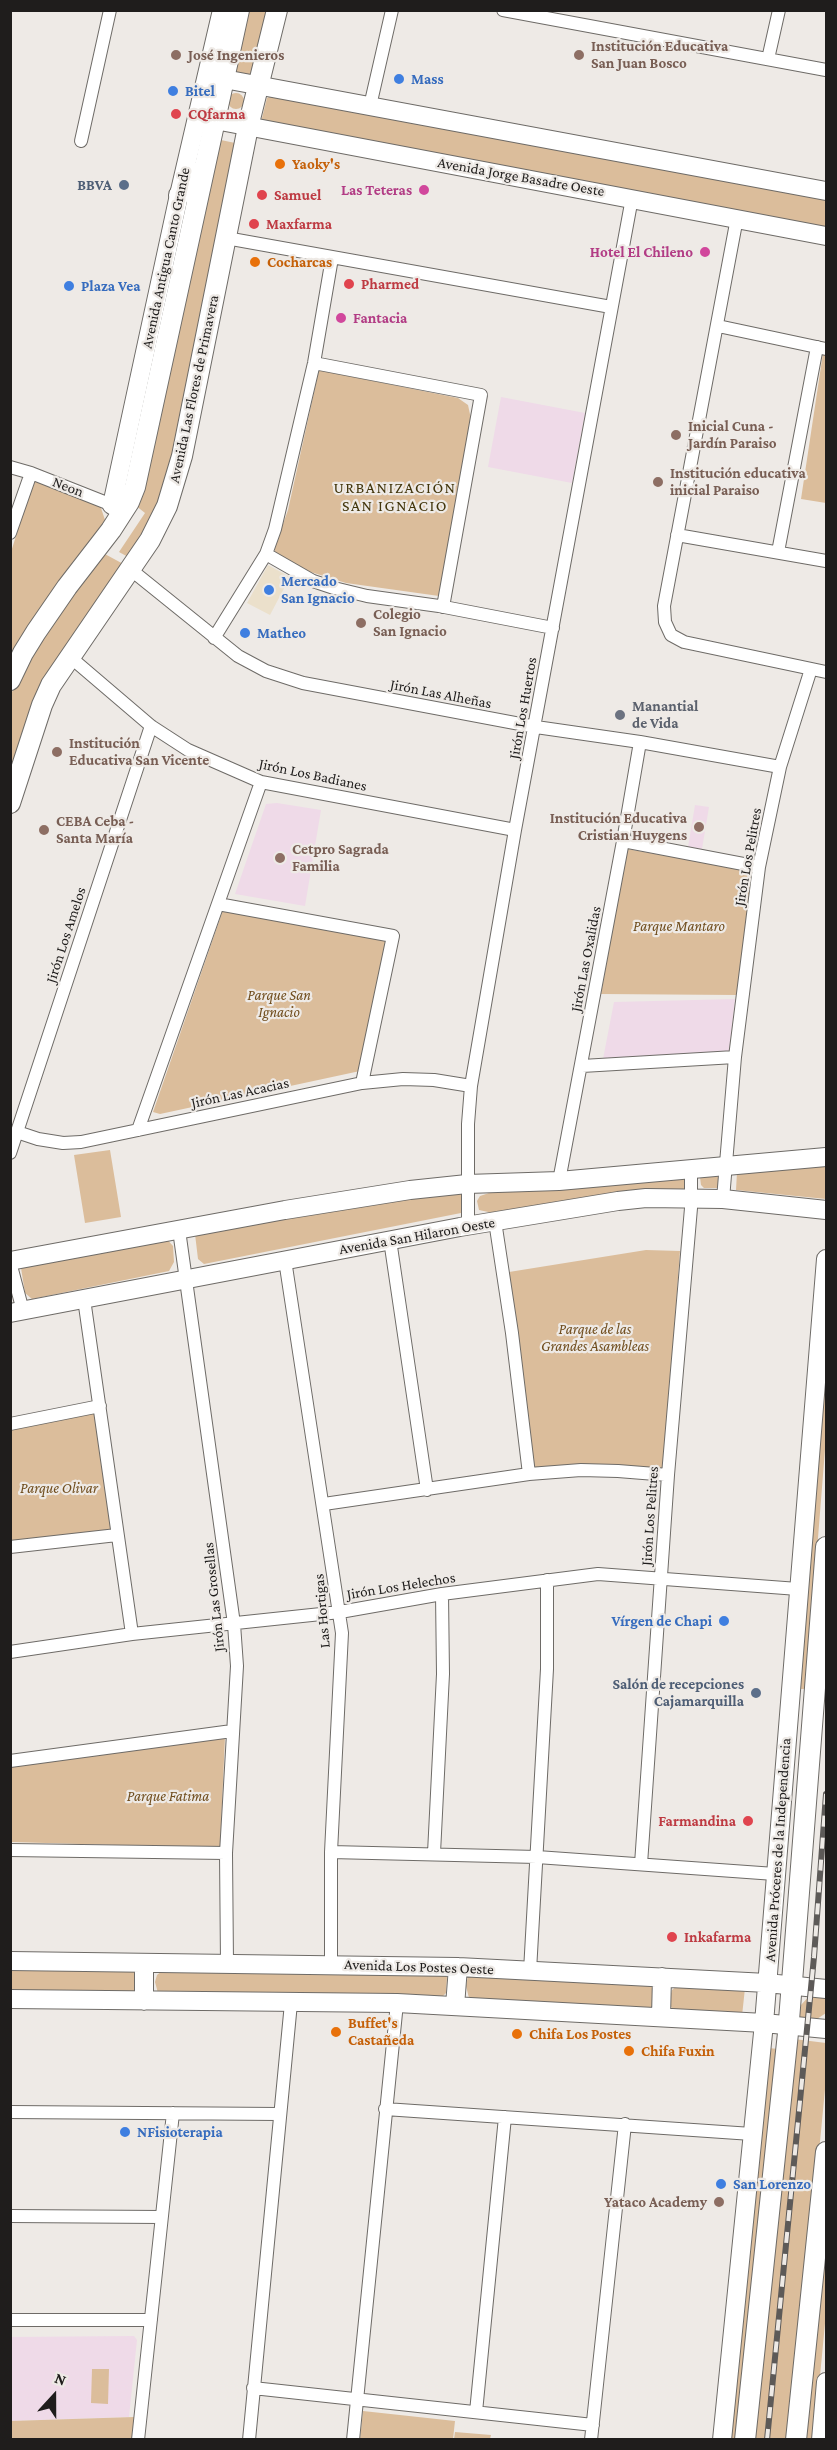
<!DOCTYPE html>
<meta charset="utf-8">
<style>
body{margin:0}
#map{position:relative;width:837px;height:2450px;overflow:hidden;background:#eeeae6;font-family:"Crimson Pro",serif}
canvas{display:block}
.frame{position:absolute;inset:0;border:12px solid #1f1d1c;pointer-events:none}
.north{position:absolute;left:24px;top:2366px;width:60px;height:60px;-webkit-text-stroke:4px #eeeae6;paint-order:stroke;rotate:21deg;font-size:16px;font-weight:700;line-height:24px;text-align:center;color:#1f1d1c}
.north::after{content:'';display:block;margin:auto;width:21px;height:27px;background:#1f1d1c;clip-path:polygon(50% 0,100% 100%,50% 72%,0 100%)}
</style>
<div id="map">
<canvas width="837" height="2450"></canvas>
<div class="frame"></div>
<div class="north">N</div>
</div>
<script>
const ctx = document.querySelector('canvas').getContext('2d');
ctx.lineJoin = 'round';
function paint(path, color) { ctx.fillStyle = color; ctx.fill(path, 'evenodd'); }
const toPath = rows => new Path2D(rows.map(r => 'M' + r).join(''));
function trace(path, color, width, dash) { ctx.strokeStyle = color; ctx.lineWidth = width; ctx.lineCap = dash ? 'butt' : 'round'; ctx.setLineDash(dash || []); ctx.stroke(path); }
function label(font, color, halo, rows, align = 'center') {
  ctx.font = font + ' "Crimson Pro",serif'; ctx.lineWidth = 4.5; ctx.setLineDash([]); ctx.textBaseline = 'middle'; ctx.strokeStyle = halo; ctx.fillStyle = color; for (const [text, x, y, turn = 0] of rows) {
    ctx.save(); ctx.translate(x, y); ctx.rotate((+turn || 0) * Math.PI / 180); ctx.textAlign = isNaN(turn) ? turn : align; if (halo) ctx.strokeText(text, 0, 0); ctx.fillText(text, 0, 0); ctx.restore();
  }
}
const commercial = toPath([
 [268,565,290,577,270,615,247,603]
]);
const education = toPath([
 [501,397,585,413,572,483,488,467],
 [277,803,321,810,305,906,235,894,266,804],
 [695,805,709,807,702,849,688,847],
 [735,999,729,1052,603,1059,614,1002],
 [134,2336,137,2340,129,2417,11,2421,10,2337]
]);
const green = toPath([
 [247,11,272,11,255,77,234,75],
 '228 101a8 8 0 1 1 16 0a8 8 0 1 1-16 0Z',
 [275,94,826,197,826,227,261,122,267,98],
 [216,139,240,144,170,485,130,558,119,552,145,513,135,505],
 [823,353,826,354,826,503,801,499],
 [319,370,458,398,468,405,471,419,439,596,346,583,301,569,277,556,274,549,288,510],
 [34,478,100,505,106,523,11,666,11,552],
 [103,553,127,566,82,625,11,787,11,694,29,656],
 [627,849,752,871,737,995,601,994],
 [223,910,386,938,360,1071,160,1114,153,1112],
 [110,1150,121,1217,85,1223,74,1155],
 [826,1162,826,1199,736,1190,737,1172],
 [720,1175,718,1188,704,1188,701,1185,700,1177],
 [685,1176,684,1189,660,1189,493,1213,479,1210,477,1201,480,1196,489,1193],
 [462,1193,464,1206,461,1213,204,1264,198,1259,195,1234,354,1201],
 [165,1237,173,1246,174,1262,169,1271,32,1299,25,1293,21,1268],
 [646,1250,680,1251,664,1468,592,1465,533,1469,509,1272],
 [826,1315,826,1437,806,1689,793,1689],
 [99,1411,113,1529,11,1544,10,1428],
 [225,1737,220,1848,11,1842,10,1767],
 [11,1968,131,1969,138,1974,141,1984,134,1996,11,1995],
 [163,1970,441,1972,447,1977,446,1993,440,1999,158,1993,155,1982,157,1975],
 [468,1976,651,1983,654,1990,652,2006,648,2011,469,1998,466,1986],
 [678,1985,745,1988,742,2016,675,2011,670,2006,670,1997,672,1990],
 [826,1992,826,2013,817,2019,806,2020,797,2017,801,2005,810,1995],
 [794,2039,826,2043,826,2079,803,2319,789,2439,753,2440],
 [768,2048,779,2049,738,2439,728,2440],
 [826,2229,826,2313,814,2439,802,2440],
 [92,2369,109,2369,108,2404,91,2403],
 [363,2411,455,2421,453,2439,360,2439],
 [134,2417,133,2440,11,2439,10,2421],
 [455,2432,491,2435,490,2439,454,2439]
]);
const street = toPath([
 [503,10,826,70],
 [768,59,779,10],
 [370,106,392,10],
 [81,141,110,10],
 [737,218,664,606,665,622,671,635,684,642,826,672],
 [226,238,611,307],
 [718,326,826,349],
 [314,363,481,395,443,607],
 [10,467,31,473,112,505],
 [10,533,31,473],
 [677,535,826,561],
 [778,552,817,347],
 [266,554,313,581,334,588,367,596,439,606,553,628],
 [130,569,238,656,266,671,303,683,536,727,640,742,780,767],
 [214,638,266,554,275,529,314,363,332,258],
 [69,656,151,726,188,750,261,782,515,830],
 [623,841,759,867],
 [218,904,393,936,362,1083],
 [582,1066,735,1057],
 [138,1130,261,782],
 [17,1132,38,1139,63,1143,81,1142,362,1083,403,1079,434,1080,471,1086],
 [10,1153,151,726],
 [559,1181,623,841,640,742],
 [723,1199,735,1057,759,867,780,767,811,669],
 [495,1221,512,1333,529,1474],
 [468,1225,468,1124,471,1086,515,830,632,198],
 [179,1230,234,1624,237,1666,226,1853,227,1963],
 [390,1240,427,1490],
 [285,1260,342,1633,331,1852,331,1964],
 [10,1262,23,1311],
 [84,1299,132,1634],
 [10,1424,100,1406],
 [324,1504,529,1474,581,1470,618,1471,668,1475],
 [10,1547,117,1535],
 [10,1652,132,1634,340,1612,442,1594,598,1574,798,1589],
 [10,1761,232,1731],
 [10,1850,226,1853],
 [331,1852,537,1857,775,1874],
 [434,1853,443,1674,442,1594],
 [641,1864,668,1475,691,1208,691,1170],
 [530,1971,547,1669,547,1580],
 [385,2109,752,2134],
 [10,2112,279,2114],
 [10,2216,161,2217],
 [10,2320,151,2320],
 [253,2388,593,2425],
 [476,2412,505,2117],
 [138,2440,173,2113],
 [249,2440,291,2003],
 [353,2440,397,2003],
 [591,2440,625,2124]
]);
const secondary = toPath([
 [224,79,826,191],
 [215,120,826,236],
 [123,512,112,505,179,195,222,10],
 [10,1261,285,1210,410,1190,467,1184,559,1181,826,1157],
 [10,1313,460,1227,618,1201,646,1198,723,1199,826,1210],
 [10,1961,458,1967,767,1983,826,1989],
 [10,1999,397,2003,764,2023,826,2029],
 [144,2001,144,1963],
 [455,2006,458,1967],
 [661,2017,662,1977],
 [722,2440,764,2023,826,1259],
 [821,2440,826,2382]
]);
const primary = toPath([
 [179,195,203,169],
 [10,680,23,653,36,632,67,587,111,530,129,502,135,487,239,10],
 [10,803,42,705,51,685,150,540,167,506,182,456,248,127,277,10],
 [745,2440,788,2033,826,1547],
 [796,2440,826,2152]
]);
const rail = toPath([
 [767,2440,814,1957,826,1794]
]);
const markers = [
 [176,55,6,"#8d6e63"],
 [579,55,6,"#8d6e63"],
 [399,79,6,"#3f7fe0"],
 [173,91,6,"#3f7fe0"],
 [176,114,6,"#e0444e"],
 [280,164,6,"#e8710a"],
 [124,185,6,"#5c6f8a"],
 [424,190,6,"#d1479c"],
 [262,195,6,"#e0444e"],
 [254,224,6,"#e0444e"],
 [705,252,6,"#d1479c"],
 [255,262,6,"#e8710a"],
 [349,284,6,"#e0444e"],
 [69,286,6,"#3f7fe0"],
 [341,318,6,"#d1479c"],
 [676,435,6,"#8d6e63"],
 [658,482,6,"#8d6e63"],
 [269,590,6,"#3f7fe0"],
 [361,623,6,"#8d6e63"],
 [245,633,6,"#3f7fe0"],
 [620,715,6,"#6b7280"],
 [57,752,6,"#8d6e63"],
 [699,827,6,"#8d6e63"],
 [44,830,6,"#8d6e63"],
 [280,858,6,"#8d6e63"],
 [724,1621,6,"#3f7fe0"],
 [756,1693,6,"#5c6f8a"],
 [748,1821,6,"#e0444e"],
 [672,1937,6,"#e0444e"],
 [336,2032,6,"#e8710a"],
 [517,2034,6,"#e8710a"],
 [629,2051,6,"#e8710a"],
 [125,2132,6,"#3f7fe0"],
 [721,2184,6,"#3f7fe0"],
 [719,2202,6,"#8d6e63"]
];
const educationNames = [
 ["Institución Educativa",591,46],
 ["San Juan Bosco",591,63],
 ["José Ingenieros",188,55],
 ["Inicial Cuna -",688,426],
 ["Jardín Paraiso",688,443],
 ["Institución educativa",670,473],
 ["inicial Paraiso",670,490],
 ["Colegio",373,614],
 ["San Ignacio",373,631],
 ["Institución",69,743],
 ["Educativa San Vicente",69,760],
 ["Institución Educativa",687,818,"right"],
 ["Cristian Huygens",687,835,"right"],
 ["CEBA Ceba -",56,821],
 ["Santa María",56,838],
 ["Cetpro Sagrada",292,849],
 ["Familia",292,866],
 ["Yataco Academy",707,2202,"right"]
];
const shopNames = [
 ["Mass",411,79],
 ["Bitel",185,91],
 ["Plaza Vea",81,286],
 ["Mercado",281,581],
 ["San Ignacio",281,598],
 ["Matheo",257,633],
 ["Vírgen de Chapi",712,1621,"right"],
 ["NFisioterapia",137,2132],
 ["San Lorenzo",733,2184]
];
const healthNames = [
 ["CQfarma",188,114],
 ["Samuel",274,195],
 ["Maxfarma",266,224],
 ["Pharmed",361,284],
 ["Farmandina",736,1821,"right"],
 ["Inkafarma",684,1937]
];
const foodNames = [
 ["Yaoky's",292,164],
 ["Cocharcas",267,262],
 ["Buffet's",348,2023],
 ["Castañeda",348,2040],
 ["Chifa Los Postes",529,2034],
 ["Chifa Fuxin",641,2051]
];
const streetNames = [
 ["Avenida Jorge Basadre Oeste",521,177,10],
 ["Avenida Antigua Canto Grande",166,258,-78],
 ["Avenida Las Flores de Primavera",194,389,-78],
 ["Neon",68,487,21],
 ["Jirón Las Alheñas",441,694,11],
 ["Jirón Los Huertos",523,708,-80],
 ["Jirón Los Badianes",313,775,12],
 ["Jirón Los Pelitres",748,857,-80],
 ["Jirón Los Amelos",66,935,-72],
 ["Jirón Las Oxalidas",586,959,-79],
 ["Jirón Las Acacias",240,1093,-12],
 ["Avenida San Hilaron Oeste",417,1236,-10],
 ["Jirón Los Pelitres",650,1516,-86],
 ["Jirón Los Helechos",401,1586,-9],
 ["Jirón Las Grosellas",214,1597,-96],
 ["Las Hortigas",322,1611,-95],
 ["Avenida Próceres de la Independencia",778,1850,-86],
 ["Avenida Los Postes Oeste",419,1967,2]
];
const serviceNames = [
 ["BBVA",112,185],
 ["Salón de recepciones",744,1684],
 ["Cajamarquilla",744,1701]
];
const hotelNames = [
 ["Las Teteras",412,190],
 ["Hotel El Chileno",693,252],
 ["Fantacia",353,318,"left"]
];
const worshipNames = [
 ["Manantial",632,706],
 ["de Vida",632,723]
];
const parkNames = [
 ["Parque Mantaro",679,926],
 ["Parque San",279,995],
 ["Ignacio",279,1012],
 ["Parque de las",595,1329],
 ["Grandes Asambleas",595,1346],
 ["Parque Olivar",59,1488],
 ["Parque Fatima",168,1796]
];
const neighbourhoodNames = [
 ["URBANIZACIÓN",395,488],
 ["SAN IGNACIO",395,506]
];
paint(commercial, '#ebe0cb');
paint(education, '#efdae8');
paint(green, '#dbbd9b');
trace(street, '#6e6b67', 14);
trace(secondary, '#6e6b67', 20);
trace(primary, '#6e6b67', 22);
trace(street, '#fff', 12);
trace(secondary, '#fff', 18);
trace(primary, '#fff', 20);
trace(rail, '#5d5a58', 6);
trace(rail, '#eeeae6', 4, [11]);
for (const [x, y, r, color] of markers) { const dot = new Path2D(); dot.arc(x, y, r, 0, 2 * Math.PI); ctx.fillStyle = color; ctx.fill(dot); trace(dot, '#eeeae6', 2); }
label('bold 15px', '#785e54', '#eeeae6', educationNames, 'left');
label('bold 15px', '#366cbe', '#eeeae6', shopNames, 'left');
label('bold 15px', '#be3a42', '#eeeae6', healthNames, 'left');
label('bold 15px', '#c56008', '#eeeae6', foodNames, 'left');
label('15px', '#1f1d1c', '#eeeae6', streetNames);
label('bold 15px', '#4e5e75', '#eeeae6', serviceNames, 'right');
label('bold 15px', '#b23c85', '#eeeae6', hotelNames, 'right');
label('bold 15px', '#5b616d', '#eeeae6', worshipNames, 'left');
label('italic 15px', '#704d1d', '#eeeae6', parkNames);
ctx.letterSpacing = '1.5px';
label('16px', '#42350b', '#eeeae6', neighbourhoodNames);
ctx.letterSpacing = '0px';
</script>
